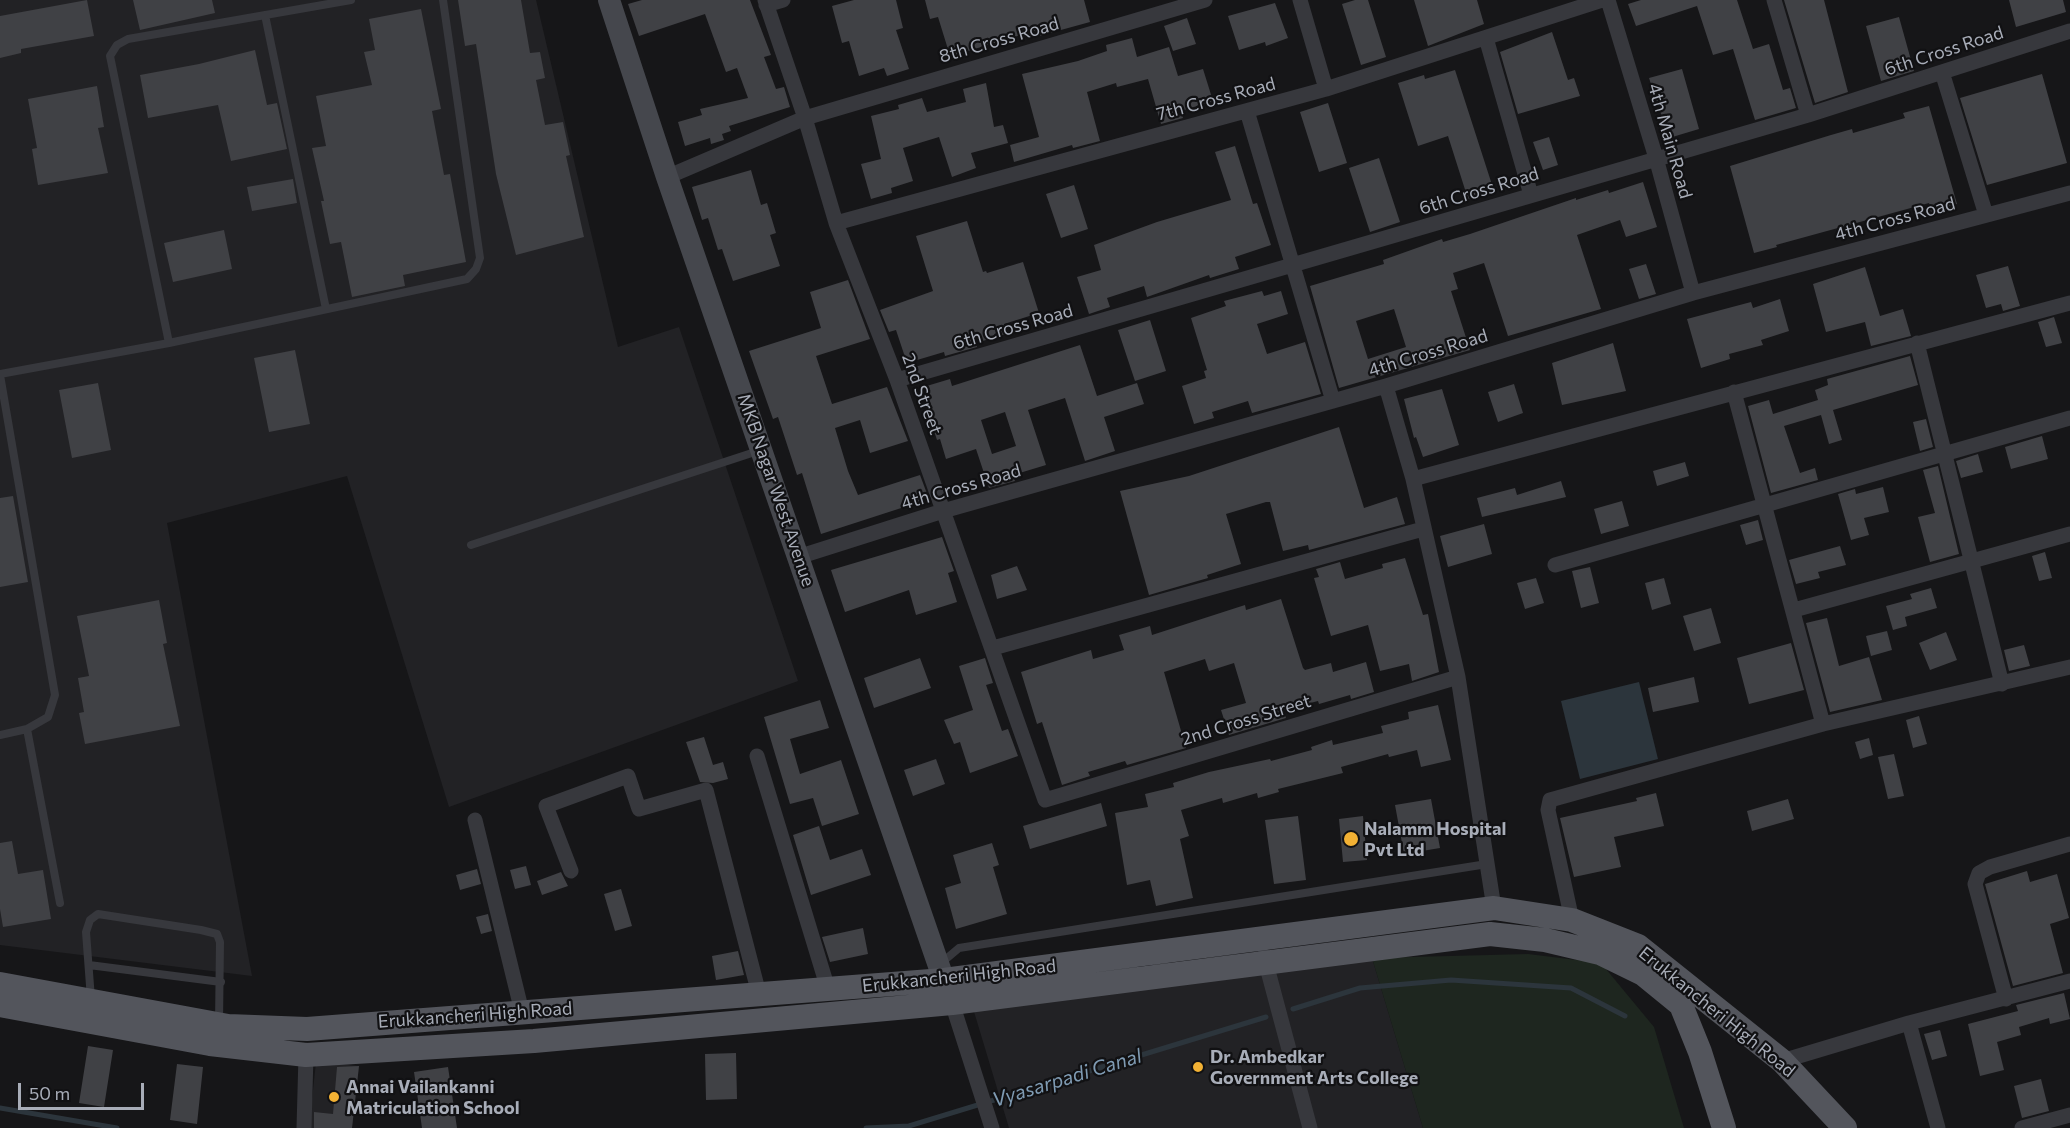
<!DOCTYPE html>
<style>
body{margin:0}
#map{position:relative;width:2070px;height:1128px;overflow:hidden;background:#161618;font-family:Commissioner,sans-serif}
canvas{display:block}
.scale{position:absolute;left:18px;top:1083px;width:126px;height:27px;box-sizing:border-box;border:3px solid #a8adb8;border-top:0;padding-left:8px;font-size:18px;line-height:21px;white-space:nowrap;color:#a8adb8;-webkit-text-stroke:4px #111113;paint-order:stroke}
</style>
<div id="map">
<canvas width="2070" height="1128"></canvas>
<div class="scale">50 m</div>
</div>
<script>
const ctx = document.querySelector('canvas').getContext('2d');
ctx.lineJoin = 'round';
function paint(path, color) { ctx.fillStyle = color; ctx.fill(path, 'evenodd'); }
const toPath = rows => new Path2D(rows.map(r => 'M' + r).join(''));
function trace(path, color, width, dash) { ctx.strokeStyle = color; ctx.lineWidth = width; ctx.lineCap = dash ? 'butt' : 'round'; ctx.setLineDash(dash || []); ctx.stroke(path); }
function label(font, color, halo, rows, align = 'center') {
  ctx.font = font + ' Commissioner,sans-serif'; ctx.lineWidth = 4.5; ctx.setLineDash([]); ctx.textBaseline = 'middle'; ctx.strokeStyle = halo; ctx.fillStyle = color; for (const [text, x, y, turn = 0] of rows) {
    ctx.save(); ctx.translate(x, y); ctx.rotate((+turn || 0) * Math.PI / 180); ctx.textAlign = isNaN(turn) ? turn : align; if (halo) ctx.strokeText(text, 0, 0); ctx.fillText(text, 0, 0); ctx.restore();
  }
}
const built = toPath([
 [0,0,536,0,618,347,679,327,798,681,449,807,347,476,167,523,252,976,0,945],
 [1372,958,1423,1128,1009,1128,972,1005],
 [316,1062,359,1066,352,1128,309,1128]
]);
const green = toPath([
 [1528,954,1601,963,1654,1027,1684,1128,1423,1128,1372,958]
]);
const water = toPath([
 [1639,682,1658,759,1580,779,1561,701]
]);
const stream = toPath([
 [1293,1009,1360,988,1451,980,1571,988,1625,1016],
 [0,1108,117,1128],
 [866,1128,909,1126,1266,1017]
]);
const building = toPath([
 [87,0,94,36,21,49,21,53,0,58,0,16],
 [133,0,212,0,215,13,140,30],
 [458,0,521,0,530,53,540,52,545,78,536,80,545,125,563,122,570,155,566,156,584,237,516,255,496,174,476,44,465,46],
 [642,0,750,0,771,55,764,57,776,89,784,87,790,107,729,126,731,131,722,134,724,140,711,144,710,138,685,146,678,122,702,115,700,109,748,98,737,68,726,72,705,14,639,36,628,4],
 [854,0,896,0,903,28,896,30,909,69,887,76,884,68,859,76,849,41,842,43,832,6],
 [925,0,1084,0,1090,22,1039,36,1037,30,968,51,969,54,951,59,938,17,930,19],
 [1355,0,1368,0,1386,57,1361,65,1342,4],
 [1414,0,1477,0,1484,24,1428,46],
 [1641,0,1737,0,1753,49,1769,44,1783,90,1790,88,1796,108,1755,120,1733,49,1713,55,1697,6,1636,26,1628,4],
 [1784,0,1824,0,1848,92,1815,103],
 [2009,0,2063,0,2066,12,2016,27],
 [1275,3,1288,38,1266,46,1265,42,1239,50,1228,16],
 [421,9,441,109,432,111,444,175,450,174,466,262,403,275,405,286,352,297,341,242,330,244,321,201,324,201,312,148,326,146,316,96,372,85,364,52,375,50,369,19],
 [1899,17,1914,71,1881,81,1866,26],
 [1187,18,1196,44,1173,51,1164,26],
 [1552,32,1568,80,1574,78,1580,96,1518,114,1500,52],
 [1132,38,1137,57,1169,47,1178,76,1203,69,1213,101,1181,111,1183,118,1161,124,1148,79,1117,87,1116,83,1087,92,1100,141,1073,148,1072,145,1014,162,1010,145,1039,137,1022,74,1078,61,1107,51,1106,45],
 [255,50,267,105,277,103,287,149,231,161,218,105,148,118,140,75,199,64],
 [1682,69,1699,129,1669,138,1649,78],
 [1455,70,1494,191,1468,199,1448,136,1418,146,1398,83,1424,75,1425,79],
 [2042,74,2067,163,1987,185,1960,98],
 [986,83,994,127,1003,125,1008,143,971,153,976,168,952,177,939,137,903,148,913,181,891,188,892,193,871,199,861,164,881,159,871,116,899,109,898,105,922,98,927,112,966,102,963,89],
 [97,86,104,127,98,128,108,173,38,185,32,149,37,148,28,99],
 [1328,103,1347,163,1319,172,1300,112],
 [1929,106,1957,204,1931,212,1929,203,1776,245,1777,247,1754,253,1730,166,1831,135,1852,129,1853,133,1905,118,1903,113],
 [1549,137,1558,165,1543,170,1533,142],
 [1235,146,1253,204,1257,203,1271,245,1235,257,1239,269,1210,278,1209,275,1147,297,1144,286,1107,298,1110,307,1089,314,1077,277,1101,270,1094,245,1157,222,1231,200,1215,152],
 [1379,158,1400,222,1370,232,1349,168],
 [751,170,761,205,767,203,776,233,770,235,780,266,733,281,722,249,718,250,708,218,702,220,692,187],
 [293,179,297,203,252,211,247,187],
 [1643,182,1657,227,1626,237,1620,220,1577,235,1601,309,1508,336,1484,263,1453,273,1458,289,1451,291,1470,350,1339,388,1310,286,1384,264,1383,260,1442,239,1443,242,1470,234,1576,198,1576,200,1608,190,1609,193],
 [1394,309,1406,347,1368,359,1356,321],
 [1074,185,1088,229,1061,238,1046,194],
 [967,221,983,272,986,271,987,273,1023,262,1039,313,1004,324,1006,334,976,343,977,347,945,356,944,352,907,363,896,330,889,332,880,310,933,291,916,236],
 [224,230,232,269,173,282,164,243],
 [1646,264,1656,294,1639,299,1629,269],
 [2008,266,2020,306,2003,311,2001,304,1986,308,1976,275],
 [1865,267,1880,316,1903,309,1911,336,1871,346,1865,322,1826,332,1813,284],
 [848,280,870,339,816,356,832,404,887,387,908,441,870,453,860,420,835,428,848,471,858,495,920,475,929,499,821,534,802,473,797,475,778,417,773,419,749,351,821,328,810,292],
 [1262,291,1264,296,1281,291,1288,314,1257,324,1267,354,1305,342,1321,394,1252,413,1248,401,1212,412,1214,418,1194,424,1182,386,1206,378,1204,371,1207,370,1191,318,1226,306,1224,301],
 [1780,299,1789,331,1761,340,1763,345,1729,354,1730,359,1701,368,1687,319,1751,302,1753,308],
 [2054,317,2062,343,2046,347,2038,322],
 [1150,320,1166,371,1135,381,1118,330],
 [1613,343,1626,391,1562,405,1552,363],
 [1080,345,1097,396,1137,383,1144,404,1104,417,1115,451,1085,461,1065,398,1028,410,1046,465,1013,475,1015,481,989,488,976,449,946,459,940,439,937,440,920,388,950,379,952,386],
 [1005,412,1016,446,992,454,981,420],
 [295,350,310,424,269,432,254,358],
 [1910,356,1918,385,1833,410,1842,440,1829,444,1821,415,1784,426,1800,473,1815,468,1818,480,1771,493,1748,406,1769,400,1773,414,1818,400,1815,390,1828,385,1827,379],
 [98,383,111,450,72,458,59,390],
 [1514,384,1523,413,1498,422,1488,392],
 [1442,389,1459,445,1423,457,1416,437,1414,438,1404,399],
 [1926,419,1933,447,1920,451,1913,422],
 [1339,427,1364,508,1397,497,1405,524,1309,550,1308,545,1283,551,1270,502,1266,502,1226,514,1241,564,1207,575,1208,578,1149,595,1120,491,1189,476],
 [2042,436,2048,459,2011,469,2005,447],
 [1978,454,1983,472,1961,478,1956,461],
 [1685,462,1689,476,1657,486,1653,471],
 [1938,466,1959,554,1930,562,1918,517,1935,513,1923,470],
 [1561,481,1566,497,1482,517,1477,498,1515,488,1517,495],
 [1883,487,1889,512,1864,518,1869,535,1851,540,1838,494,1855,489,1856,494],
 [13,496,28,582,0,587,0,498],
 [1622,501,1629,526,1601,534,1594,509],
 [1758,520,1763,540,1746,545,1740,525],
 [1484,524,1492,554,1448,567,1440,536],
 [942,537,954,571,948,573,957,602,916,615,909,590,845,612,831,570],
 [1840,546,1846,565,1818,572,1820,578,1796,584,1789,560],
 [2045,552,2052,578,2039,581,2032,556],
 [1405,558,1423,615,1428,614,1439,672,1412,681,1409,664,1380,671,1368,625,1331,636,1314,578,1319,577,1316,569,1340,562,1345,579,1383,568,1382,564],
 [1017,566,1027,590,997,599,991,575],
 [1590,567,1599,603,1581,608,1572,571],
 [1536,578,1544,603,1525,609,1517,583],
 [1664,578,1671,604,1652,610,1645,583],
 [1931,588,1937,608,1905,617,1907,626,1893,630,1886,606,1912,599,1910,594],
 [1281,599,1303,668,1305,670,1331,663,1333,672,1366,662,1374,692,1351,699,1350,695,1319,704,1318,701,1283,710,1286,718,1229,735,1221,710,1246,703,1234,663,1209,671,1205,659,1164,672,1186,748,1127,765,1125,761,1088,772,1090,776,1062,785,1042,722,1037,724,1021,672,1091,650,1093,659,1124,650,1119,635,1150,626,1152,635,1245,605,1246,610],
 [159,600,167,643,163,644,180,726,85,744,79,713,84,712,78,678,89,676,77,616],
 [1711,608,1721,643,1694,651,1683,616],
 [1827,618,1839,666,1869,657,1882,700,1830,712,1806,623],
 [1887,631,1892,650,1871,656,1866,636],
 [1946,632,1957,660,1930,670,1919,643],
 [1791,643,1804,690,1749,704,1737,658],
 [2024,645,2030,666,2009,671,2004,650],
 [920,658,931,688,874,708,864,678],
 [985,658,993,683,986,685,1002,731,1008,729,1018,756,970,773,960,742,954,744,944,720,973,710,959,666],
 [1694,677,1699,702,1653,712,1648,688],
 [820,700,829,728,790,739,800,774,841,760,859,814,822,826,813,798,790,804,764,717],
 [1438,705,1451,760,1421,767,1417,750,1389,757,1388,754,1341,767,1343,773,1278,789,1279,792,1258,798,1257,793,1223,803,1222,798,1181,810,1189,836,1180,839,1193,898,1156,906,1150,880,1127,885,1115,813,1148,807,1145,794,1174,787,1173,783,1209,772,1270,759,1271,761,1312,750,1311,747,1332,740,1333,745,1383,733,1381,726,1409,719,1408,712],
 [1919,716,1927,744,1913,748,1906,720],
 [704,737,713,765,723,762,728,779,713,783,700,782,686,742],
 [1869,738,1873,755,1860,759,1855,742],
 [1894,754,1904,796,1888,799,1878,757],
 [936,759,945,784,913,796,904,770],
 [1656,793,1664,826,1614,837,1621,867,1574,877,1560,818,1637,801,1636,798],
 [1431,799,1440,848,1404,854,1395,805],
 [1788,799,1794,819,1752,831,1747,811],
 [1101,803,1107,826,1030,849,1023,826],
 [1298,816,1306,880,1274,884,1265,820],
 [1363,816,1367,860,1343,862,1339,819],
 [819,826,830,860,862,849,871,875,811,895,793,835],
 [12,841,18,874,43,870,51,919,3,927,0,909,0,843],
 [992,843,999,865,993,867,1007,914,956,929,945,888,961,883,953,855],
 [526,866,531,885,515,889,510,870],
 [477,869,481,884,460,890,456,875],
 [2027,871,2030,882,2057,874,2069,918,2050,924,2063,973,2013,986,1985,884],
 [561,872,568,886,542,895,537,881],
 [621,889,632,926,615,931,604,894],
 [488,914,492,931,481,934,476,917],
 [863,928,868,954,830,962,822,937],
 [738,951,744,975,716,980,712,956],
 [2064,993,2070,1019,2050,1024,2049,1018,2019,1027,2021,1035,1997,1042,2004,1070,1980,1076,1968,1024,2018,1011,2016,1005],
 [1940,1030,1947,1056,1932,1060,1924,1034],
 [88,1046,113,1050,104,1107,79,1103],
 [736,1053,737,1099,706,1100,705,1054],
 [177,1064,203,1067,197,1124,170,1120],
 [359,1066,352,1128,314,1128,314,1112,333,1114,337,1067],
 [448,1067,457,1128,422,1128,414,1072],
 [2041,1079,2049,1111,2022,1118,2014,1086]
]);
const service = toPath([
 [265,15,326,309],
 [169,343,110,56,117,45,128,39,351,0],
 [0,374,169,343,467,279,476,269,480,258,443,0],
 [0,375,55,695,48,717,27,729,0,735],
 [471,545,758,451],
 [27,729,60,903],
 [940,964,959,948,1487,864],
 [89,965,221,982],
 [91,999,86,932,90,920,98,914,201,930,217,934,220,942,219,1023]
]);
const minor = toPath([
 [765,0,805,118,836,223,897,380,1045,800,1458,677],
 [1300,0,1326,89],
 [1608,0,1656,158,1693,293],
 [1774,0,1808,115],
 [766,5,783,0],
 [1486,38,1531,195],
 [1942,72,1986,215],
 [1247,111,1333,401],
 [667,177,805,118,1205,0],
 [836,223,1326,89,1602,0],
 [1917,343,2002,684],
 [897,380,1808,115,2070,31],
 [1386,386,1413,479,1458,677,1494,908],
 [1734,392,1823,724],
 [1413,479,2070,303],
 [798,557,943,511,1386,386,1693,293,2070,193],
 [1555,565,2070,418],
 [1794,610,2070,534],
 [993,648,1423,529],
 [757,756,828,989],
 [475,820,522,1012],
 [571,871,546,806,628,776,639,809,706,790,759,994],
 [1572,920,1548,810,1550,800,1823,724,2070,667],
 [1264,956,1310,1128],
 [2006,999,1975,884,1979,873,1990,867,2070,844],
 [952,1003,992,1128],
 [1909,1023,1938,1128],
 [1782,1061,1909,1023,2070,981],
 [304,1128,306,1055],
 [2022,1128,2070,1115]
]);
const secondary = toPath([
 [609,0,667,177,950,998]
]);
const primary = toPath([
 [0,984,228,1026,307,1029,944,980,1494,908,1572,920,1638,946,1782,1061,1845,1128],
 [0,1005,210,1044,306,1055,534,1041,952,1003,1490,934,1545,940,1600,953,1643,974,1681,1005,1700,1052,1724,1128]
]);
const markers = [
 [1351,839,8,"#f2b134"],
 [1198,1067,6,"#f2b134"],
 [334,1097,6,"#f2b134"]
];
const streetNames = [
 ["8th Cross Road",999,40,-16],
 ["6th Cross Road",1944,51,-18],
 ["7th Cross Road",1216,99,-15],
 ["4th Main Road",1670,141,74],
 ["6th Cross Road",1479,191,-17],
 ["4th Cross Road",1895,219,-15],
 ["6th Cross Road",1013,327,-16],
 ["4th Cross Road",1428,353,-17],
 ["2nd Street",922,394,70],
 ["4th Cross Road",961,487,-16],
 ["MKB Nagar West Avenue",776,490,71],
 ["2nd Cross Street",1246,720,-17],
 ["Erukkancheri High Road",959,976,-6],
 ["Erukkancheri High Road",1717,1012,39],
 ["Erukkancheri High Road",475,1015,-4]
];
const poiNames = [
 ["Nalamm Hospital",1364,829],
 ["Pvt Ltd",1364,850],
 ["Dr. Ambedkar",1210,1057],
 ["Government Arts College",1210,1078],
 ["Annai Vailankanni",346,1087],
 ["Matriculation School",346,1108]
];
const waterNames = [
 ["Vyasarpadi Canal",1067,1078,-17]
];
paint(built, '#222225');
paint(green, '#1e261f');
paint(water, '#2c353c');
trace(stream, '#2c353c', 5);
paint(building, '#404145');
trace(service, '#37383d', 8);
trace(minor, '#37383d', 15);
trace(secondary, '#45474d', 22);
trace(primary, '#53555c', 24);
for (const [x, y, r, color] of markers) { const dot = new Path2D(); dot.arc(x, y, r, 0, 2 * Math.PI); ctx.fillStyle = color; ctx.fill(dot); trace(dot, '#111113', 2); }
label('18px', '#a8adb8', '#111113', streetNames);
label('bold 18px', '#a8adb8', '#111113', poiNames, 'left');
label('italic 20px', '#7f9bb3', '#111113', waterNames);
</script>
